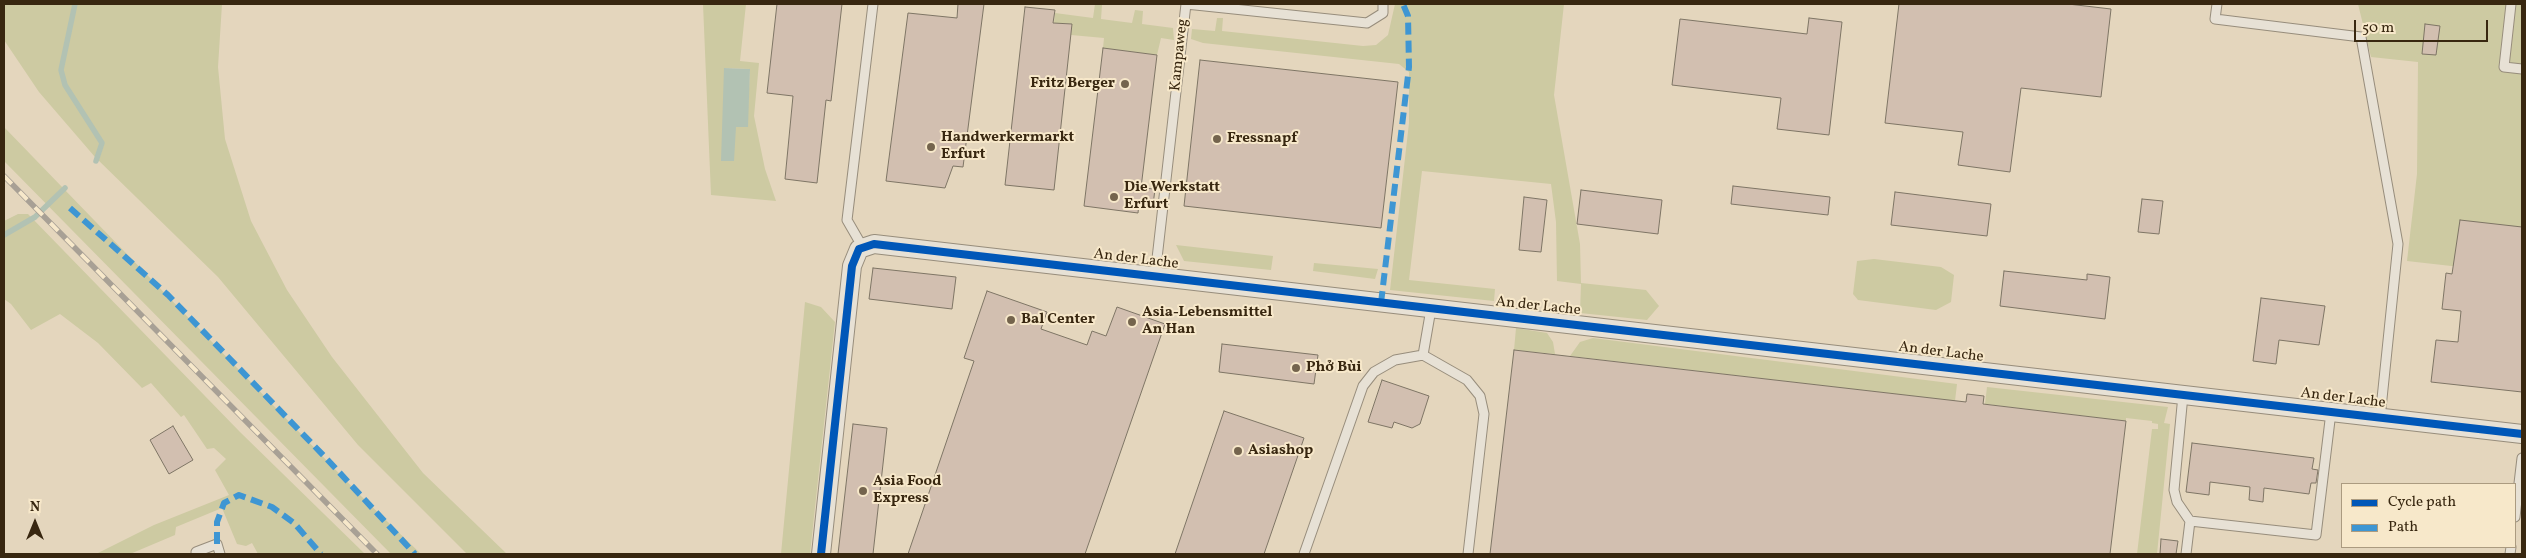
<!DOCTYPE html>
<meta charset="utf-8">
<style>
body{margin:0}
#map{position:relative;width:2526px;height:558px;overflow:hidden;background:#e4d6bd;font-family:Vollkorn,serif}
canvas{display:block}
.frame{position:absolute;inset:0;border:5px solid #382710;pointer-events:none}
.legend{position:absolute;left:2341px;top:483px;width:175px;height:65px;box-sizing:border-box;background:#f7e8ca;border:1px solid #ab9b80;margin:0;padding:6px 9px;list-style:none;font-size:15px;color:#382710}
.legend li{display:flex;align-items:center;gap:10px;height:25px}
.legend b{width:25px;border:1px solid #ab9b80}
.north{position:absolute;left:10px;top:498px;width:50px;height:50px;-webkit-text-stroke:4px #f7e8ca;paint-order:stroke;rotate:0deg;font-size:14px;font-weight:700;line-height:20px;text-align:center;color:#382710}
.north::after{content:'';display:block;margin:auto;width:18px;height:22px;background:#382710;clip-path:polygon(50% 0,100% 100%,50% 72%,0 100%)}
.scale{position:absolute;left:2354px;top:20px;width:134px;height:22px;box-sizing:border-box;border:2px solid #382710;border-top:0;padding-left:6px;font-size:15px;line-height:18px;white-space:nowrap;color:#382710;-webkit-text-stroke:4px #f7e8ca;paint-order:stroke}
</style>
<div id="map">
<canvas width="2526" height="558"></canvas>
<div class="frame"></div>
<ul class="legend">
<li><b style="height:6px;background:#0057b8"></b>Cycle path</li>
<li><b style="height:6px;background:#3e96d3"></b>Path</li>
</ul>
<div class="north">N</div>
<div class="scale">50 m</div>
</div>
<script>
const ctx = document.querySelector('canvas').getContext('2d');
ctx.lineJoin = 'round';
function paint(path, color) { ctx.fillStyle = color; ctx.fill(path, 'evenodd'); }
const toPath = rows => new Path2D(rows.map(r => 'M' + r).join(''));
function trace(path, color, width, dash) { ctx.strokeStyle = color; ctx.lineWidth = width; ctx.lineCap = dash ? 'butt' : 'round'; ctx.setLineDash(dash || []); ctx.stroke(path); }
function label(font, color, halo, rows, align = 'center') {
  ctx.font = font + ' Vollkorn,serif'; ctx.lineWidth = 4; ctx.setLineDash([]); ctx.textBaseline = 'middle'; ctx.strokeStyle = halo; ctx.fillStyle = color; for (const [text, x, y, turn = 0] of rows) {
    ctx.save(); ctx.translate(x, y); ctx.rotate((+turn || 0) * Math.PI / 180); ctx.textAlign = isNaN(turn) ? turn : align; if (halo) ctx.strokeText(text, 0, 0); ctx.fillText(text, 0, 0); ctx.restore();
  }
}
const green = toPath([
 [4,4,222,4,218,67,225,139,251,221,287,290,332,357,423,473,507,554,467,554,358,445,218,277,95,157,39,92,4,40],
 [703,4,746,4,740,61,759,63,754,116,765,169,776,201,711,195],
 [725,68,750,69,747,127,736,127],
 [1095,4,1102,5,1101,19,1132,23,1135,10,1143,11,1142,24,1173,28,1174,40,1161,38,1157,55,1103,48,1104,38,1071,35,1072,24,1054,23,1055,13,1093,18],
 [1395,4,1564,4,1554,95,1580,244,1581,283,1646,290,1659,306,1647,320,1580,313,1581,284,1557,281,1556,222,1551,184,1422,171,1409,280,1495,289,1494,301,1390,290,1409,123,1409,72,1399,64,1203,43,1191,39,1192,29,1215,31,1217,18,1223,18,1222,31,1363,46,1376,45,1388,35],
 [2358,4,2522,4,2522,274,2407,261,2417,174,2418,62,2371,57],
 [4,127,361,496,421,554,391,554,4,161],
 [18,214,28,214,240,432,365,554,258,554,252,543,246,546,237,544,222,508,176,527,175,535,130,554,96,554,154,525,229,495,215,470,226,459,214,448,207,449,184,415,181,417,151,383,142,388,98,343,60,314,31,330,11,304,4,299,4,221],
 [1176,245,1273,256,1271,270,1184,261],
 [1874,259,1941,267,1954,275,1951,302,1936,310,1858,300,1853,294,1857,261],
 [1314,263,1378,269,1375,279,1313,271],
 [805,302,821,307,835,322,810,554,781,554],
 [1516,328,1547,333,1553,342,1555,354,1514,350],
 [1593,338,1957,384,1955,401,1570,356,1580,342],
 [1987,387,2168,407,2164,423,2170,424,2157,554,2137,554,2152,429,2158,429,2158,424,2152,423,2152,421,2126,418,2126,421,1985,404]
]);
const water = toPath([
 [724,68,750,69,748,127,736,127,734,161,721,161]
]);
const stream = toPath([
 [75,4,61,70,65,85,102,143,96,161],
 [4,235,35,217,65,188]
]);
const building = toPath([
 [777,4,842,4,831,101,826,100,817,183,785,179,793,96,767,93,777,4],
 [958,4,984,4,963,167,953,166,945,188,886,181,908,13,957,18,958,4],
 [1899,4,2068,4,2111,9,2101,97,2021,88,2010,172,1958,165,1963,132,1885,123,1899,4],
 [1025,7,1055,10,1053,23,1072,24,1054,190,1005,185,1025,7],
 [1809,18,1842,22,1829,135,1777,129,1781,98,1672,85,1680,19,1807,34,1809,18],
 [2425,24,2440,26,2436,55,2422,54,2425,24],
 [1103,48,1157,55,1141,188,1155,189,1153,205,1139,203,1138,213,1084,206,1103,48],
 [1200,60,1398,82,1381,228,1184,206,1200,60],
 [1733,186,1830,197,1828,215,1731,204,1733,186],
 [1581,190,1662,200,1658,234,1577,224,1581,190],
 [1895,192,1991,204,1987,236,1891,225,1895,192],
 [1524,197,1547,200,1541,252,1519,250,1524,197],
 [2142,199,2163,201,2159,234,2138,232,2142,199],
 [2460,220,2522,227,2522,392,2431,382,2436,340,2458,342,2461,311,2442,309,2446,273,2452,274,2460,220],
 [873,268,956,277,952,309,869,299,873,268],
 [2004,271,2087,280,2087,274,2110,277,2105,319,2000,306,2004,271],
 [987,291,1047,312,1041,329,1087,345,1092,331,1106,336,1117,307,1165,324,1085,554,908,554,974,361,964,358,987,291],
 [2261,298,2325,306,2319,345,2279,340,2276,364,2253,361,2261,298],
 [1222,344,1318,355,1314,384,1219,372,1222,344],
 [1514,350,1966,402,1967,394,1984,396,1983,404,2126,421,2110,554,1490,554,1514,350],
 [1382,380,1429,396,1420,424,1412,428,1394,422,1392,428,1368,422,1382,380],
 [1224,411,1304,438,1264,554,1175,554,1224,411],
 [853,424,887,428,873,554,838,554,853,424],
 [173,426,193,460,169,474,150,440,173,426],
 [2192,443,2314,458,2312,469,2318,470,2316,483,2311,483,2309,494,2264,488,2263,502,2249,500,2250,487,2210,482,2209,495,2186,492,2192,443],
 [2161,539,2178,541,2176,554,2160,554,2161,539]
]);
const lane = toPath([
 [2217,4,2215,19,2361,37,2398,244,2380,418],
 [2511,4,2504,67,2522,69],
 [862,246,847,220,873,4],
 [1155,276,1186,4,1367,23,1383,13,1383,4],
 [1423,355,1467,380,1480,396,1484,414,1468,554],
 [2183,395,2174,490,2177,502,2190,521,2186,554],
 [2515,517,2522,458],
 [2190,521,2316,535,2331,412],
 [196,552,217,544,220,554],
 [1304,554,1363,386,1374,372,1395,360,1423,355,1431,309],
 [2510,554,2511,547]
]);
const street = toPath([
 [821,554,852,266,859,249,874,244,2522,434]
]);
const rail = toPath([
 [4,176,377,554]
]);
const quiet = toPath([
 [70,208,168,295,325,457,415,554],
 [1381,303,1409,67,1408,16,1403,4],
 [217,544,217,522,224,503,239,495,272,507,294,523,321,554]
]);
const cycleway = toPath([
 [821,554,852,266,859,249,874,244,2522,434]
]);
const markers = [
 [1125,84,5,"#74644d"],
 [1217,139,5,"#74644d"],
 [931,147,5,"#74644d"],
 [1114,197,5,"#74644d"],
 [1011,320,5,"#74644d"],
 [1132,322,5,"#74644d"],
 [1296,368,5,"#74644d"],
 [1238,451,5,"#74644d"],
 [863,491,5,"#74644d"]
];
const streetNames = [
 ["Kampaweg",1180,55,-84],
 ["An der Lache",1136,260,7],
 ["An der Lache",1538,307,6],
 ["An der Lache",1941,353,7],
 ["An der Lache",2343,399,7]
];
const poiNames = [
 ["Fritz Berger",1115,84,"right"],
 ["Handwerkermarkt",941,138],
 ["Erfurt",941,155],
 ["Fressnapf",1227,139],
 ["Die Werkstatt",1124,188],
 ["Erfurt",1124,205],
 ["Asia-Lebensmittel",1142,313],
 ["An Han",1142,330],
 ["Bal Center",1021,320],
 ["Phở Bùi",1306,368],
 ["Asiashop",1248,451],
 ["Asia Food",873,482],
 ["Express",873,499]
];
paint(green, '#cdcaa2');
paint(water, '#b2c2b3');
trace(stream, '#b2c2b3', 5.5);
paint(building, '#d2bfb0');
trace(building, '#7e7565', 1);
trace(lane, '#978d7c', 11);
trace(street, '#978d7c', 20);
trace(lane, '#e7e1d5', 9);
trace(street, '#e7e1d5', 18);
trace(rail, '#a8a095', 5.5);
trace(rail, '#f7e8ca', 4, [11]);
trace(quiet, '#3e96d3', 6, [12, 6]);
trace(cycleway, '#0057b8', 8);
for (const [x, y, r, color] of markers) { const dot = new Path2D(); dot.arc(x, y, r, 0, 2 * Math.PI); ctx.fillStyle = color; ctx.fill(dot); trace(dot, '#f7e8ca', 2); }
label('15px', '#382710', '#f7e8ca', streetNames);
label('bold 15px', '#382710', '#f7e8ca', poiNames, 'left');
</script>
